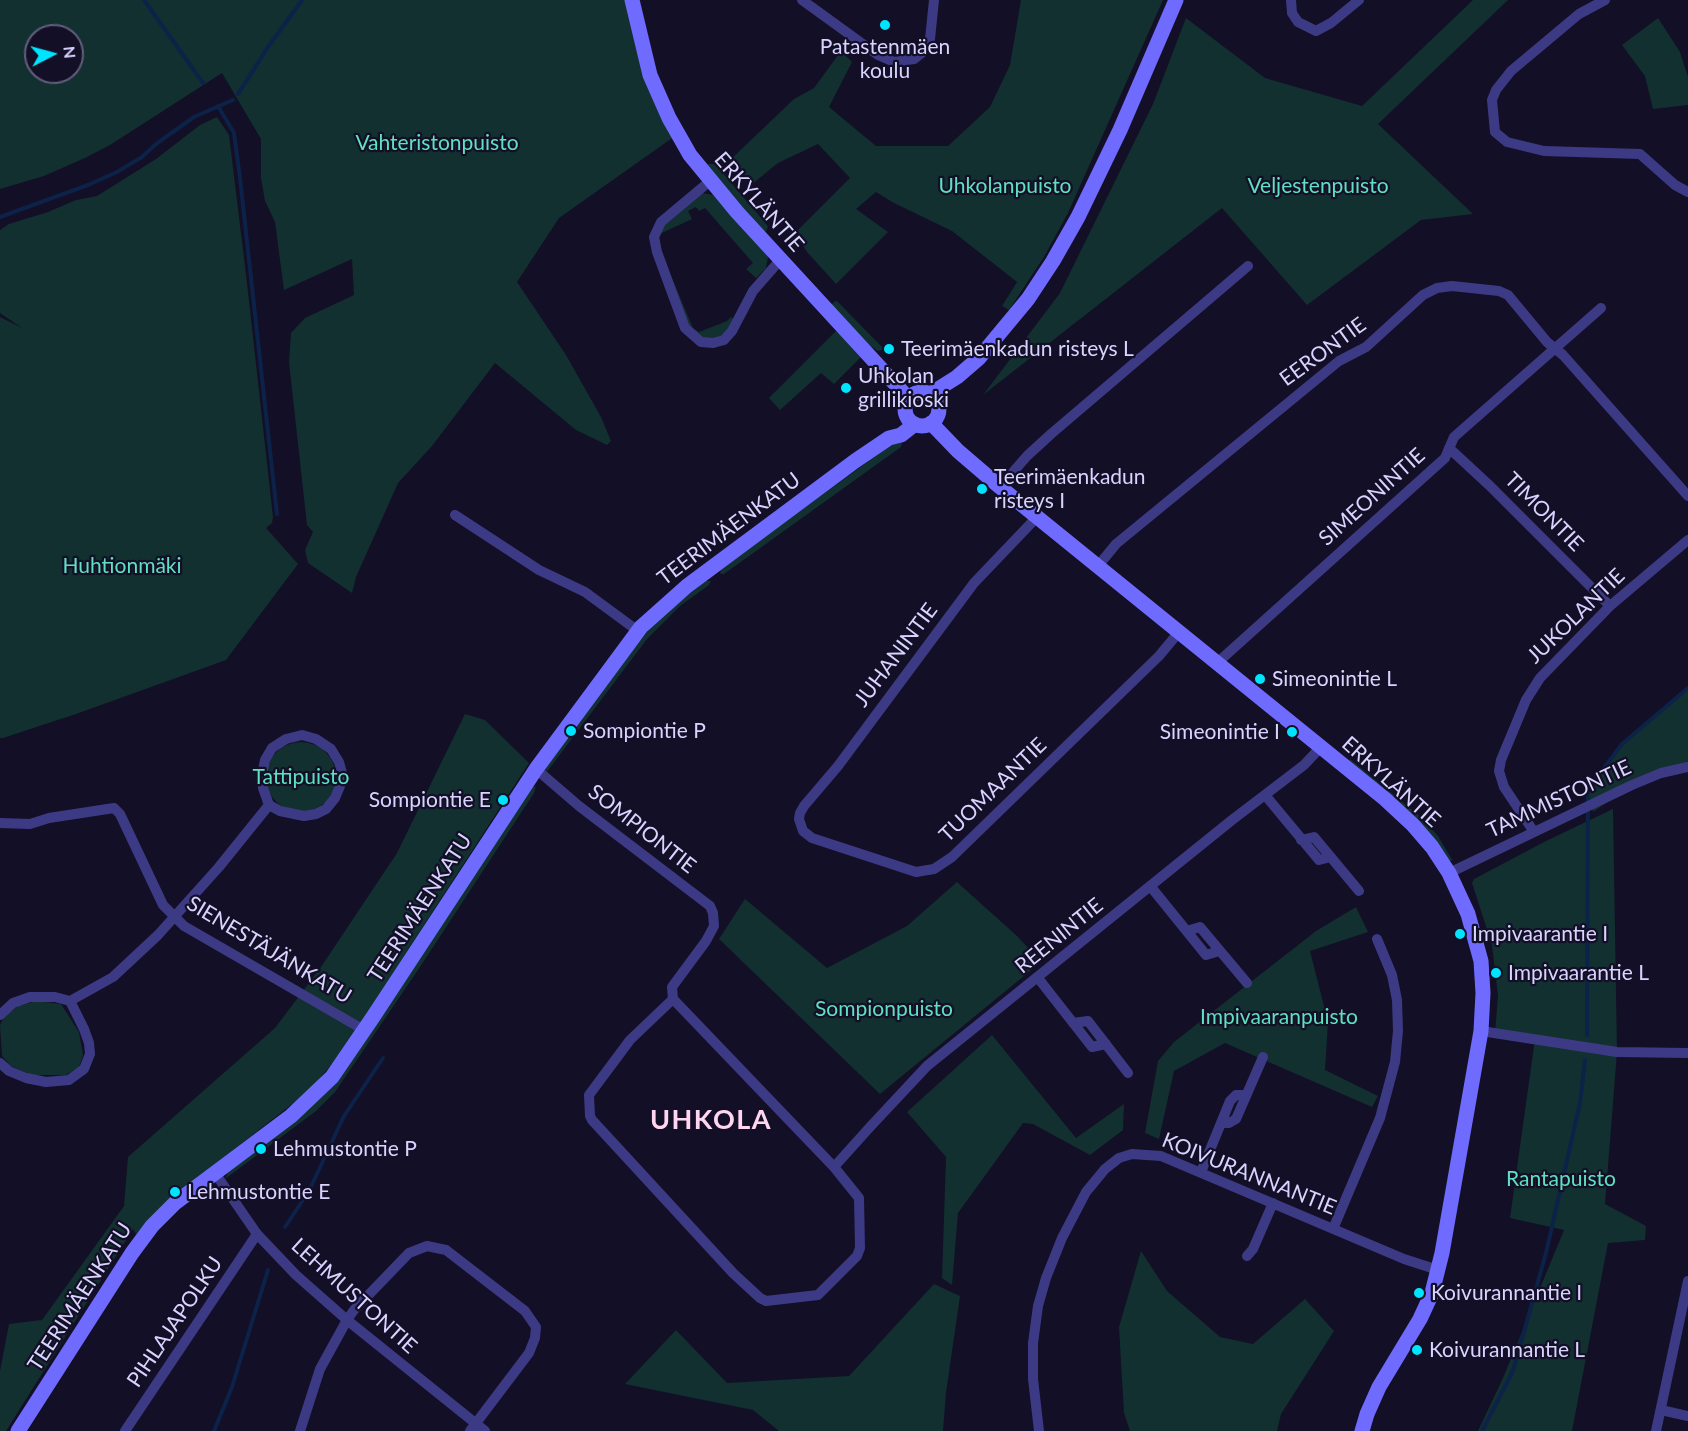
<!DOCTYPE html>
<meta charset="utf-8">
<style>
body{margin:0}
#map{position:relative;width:1688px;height:1431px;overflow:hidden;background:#130f26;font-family:Lato,sans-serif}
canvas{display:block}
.north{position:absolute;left:24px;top:24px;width:60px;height:60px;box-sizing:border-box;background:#130f26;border:2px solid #625e7d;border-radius:50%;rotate:84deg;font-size:16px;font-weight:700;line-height:24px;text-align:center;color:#d9d4ff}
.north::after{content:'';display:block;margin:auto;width:21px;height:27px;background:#00e5ff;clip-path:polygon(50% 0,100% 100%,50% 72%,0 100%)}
</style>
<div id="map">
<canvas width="1688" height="1431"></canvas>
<div class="north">N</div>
</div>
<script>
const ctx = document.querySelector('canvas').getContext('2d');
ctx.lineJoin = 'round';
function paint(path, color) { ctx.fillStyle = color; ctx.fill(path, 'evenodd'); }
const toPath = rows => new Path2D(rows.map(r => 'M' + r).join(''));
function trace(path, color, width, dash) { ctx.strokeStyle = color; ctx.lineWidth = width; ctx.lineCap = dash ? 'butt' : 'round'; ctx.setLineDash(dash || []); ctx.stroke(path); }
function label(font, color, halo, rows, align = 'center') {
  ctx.font = font + ' Lato,sans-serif'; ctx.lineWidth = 4.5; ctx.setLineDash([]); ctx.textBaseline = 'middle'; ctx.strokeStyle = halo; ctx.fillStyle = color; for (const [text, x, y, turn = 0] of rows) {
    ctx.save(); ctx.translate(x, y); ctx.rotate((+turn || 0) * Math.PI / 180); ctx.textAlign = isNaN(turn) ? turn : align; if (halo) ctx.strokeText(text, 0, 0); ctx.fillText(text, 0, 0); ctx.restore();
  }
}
const green = toPath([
 [0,0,632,0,678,134,559,218,517,282,566,355,601,417,611,441,607,445,576,430,495,363,432,446,398,483,356,577,352,593,308,563,305,550,313,532,307,525,289,362,291,333,305,318,354,295,352,259,284,290,275,222,265,201,261,178,261,139,222,73,110,145,85,158,44,176,0,189],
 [36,36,72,36,72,72,36,72],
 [1021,0,1163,0,1068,213,1044,257,1009,310,1002,306,1017,282,952,231,894,203,876,192,856,209,888,232,836,284,807,252,795,233,850,178,818,144,778,163,751,185,730,160,794,99,814,88,841,51,852,62,829,107,876,146,948,146,990,107,1010,65],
 [1473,0,1508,0,1378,124,1473,214,1421,220,1307,305,1222,208,983,395,1060,293,1153,104,1186,18,1265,78,1362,106],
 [1658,18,1680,52,1688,77,1688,105,1653,109,1645,76,1622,45],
 [217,117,229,135,247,283,273,517,272,523,266,528,298,564,226,660,76,714,3,738,0,738,0,317,22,328,0,313,0,230,9,224,48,212,76,200,97,196,156,159,200,125],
 [708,164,714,164,717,166,767,225,768,227,766,231,763,232,704,166],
 [702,193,713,195,766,252,768,257,766,268,756,278,746,269,753,263,705,208,699,211,696,207,688,211,692,219,662,233,659,237,660,250,693,328,699,332,727,321,731,317,735,320,727,333,715,340,704,340,690,330,658,251,655,238,661,225],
 [837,301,882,347,882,350,878,351,863,341,831,305,834,302],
 [837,330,862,356,834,384,821,373,780,410,769,398],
 [900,440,902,443,901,447,724,574,720,574,721,570,764,537,880,453],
 [706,581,711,581,709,585,680,606,647,639,546,773,545,768,616,670,657,620],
 [1688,688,1688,764,1632,785,1593,812,1588,789,1622,744],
 [465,714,485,720,529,763,341,1053,310,1090,196,1179,136,1234,133,1229,6,1431,0,1431,0,1371,9,1324,42,1320,124,1206,128,1157,275,1028,321,967,397,853],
 '266 777a35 35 0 1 1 70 0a35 35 0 1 1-70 0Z',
 [1350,759,1422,818,1438,836,1453,861,1446,859,1348,762],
 [536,786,534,793,418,970,335,1092,316,1111,225,1179,228,1172,291,1124,528,789],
 [1613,809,1617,1052,1605,1204,1646,1226,1645,1240,1608,1243,1572,1431,1478,1431,1503,1378,1564,1230,1510,1218,1535,1039,1495,1033,1498,996,1492,945,1472,883,1474,879,1546,841],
 [957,882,1017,936,1041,962,880,1094,719,939,745,899,827,968,907,926],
 [1356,907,1368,932,1310,951,1328,1022,1325,1070,1378,1096,1372,1107,1225,1043,1174,1071,1159,1139,1145,1133,1158,1061,1174,1042,1316,931],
 [37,1001,61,1004,79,1032,83,1055,79,1067,66,1075,31,1075,11,1066,2,1056,0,1025,4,1017,18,1006],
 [992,1035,1076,1138,1124,1104,1123,1130,1090,1155,1033,1124,1023,1123,958,1213,952,1285,942,1278,946,1157,907,1112],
 [1141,1251,1167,1291,1220,1337,1253,1344,1305,1299,1334,1331,1281,1414,1277,1431,1130,1431,1124,1413,1119,1327],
 [934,1284,960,1296,946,1393,943,1431,779,1431,753,1410,625,1384,676,1330,727,1383,849,1376]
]);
const stream = toPath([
 [144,0,203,83],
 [238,94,268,47,302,0],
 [218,106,234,133,240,178,277,514],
 [0,217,88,185,117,172,142,157,156,144,194,117,233,100],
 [1587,1035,1588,789,1622,744,1688,688],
 [285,1227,309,1191,344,1116,383,1058],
 [214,1431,232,1387,268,1270],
 [1482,1431,1513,1371,1546,1253,1580,1103,1585,1060]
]);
const street = toPath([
 [802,0,878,55,894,62,914,59,924,51,930,39,934,0],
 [1291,0,1292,13,1298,22,1316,31,1331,23,1359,0],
 [1605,0,1579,14,1511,71,1496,90,1492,100,1495,132,1507,142,1544,151,1640,154,1675,185,1688,192],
 [710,181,661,222,654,237,657,252,685,328,701,342,713,343,724,340,732,331,753,291,781,259],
 [1449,448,1490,486,1610,606],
 [1000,487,1027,456,1051,434,1248,266],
 [455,515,539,570,585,592,638,631],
 [1037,517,974,583,838,766,804,806,800,813,799,819,803,831,812,838,916,872,934,869,952,857,1159,656,1179,632],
 [1098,566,1116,544,1339,361,1366,347,1423,295,1437,288,1452,286,1499,291,1508,295,1547,342,1563,355,1688,496],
 [1217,663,1445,458,1454,437,1601,308],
 [536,769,579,806,710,906,713,913,714,926,706,941,672,987,673,999,834,1167,859,1198,860,1248,857,1256,818,1295,766,1301,760,1298,733,1273,592,1120,590,1116,589,1095,592,1091,630,1040,673,999],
 [1265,795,1319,860,1331,857],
 [0,823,30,824,49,818,114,808,120,814,163,905,184,926,364,1030],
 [1534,832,1504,787,1499,771,1501,760,1526,700,1540,678,1610,606,1688,540],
 [1301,840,1314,837,1359,891],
 [1449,873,1632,785,1661,773,1688,767],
 [1151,887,1206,955,1219,951],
 [1187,931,1200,927,1247,983],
 [1038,978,1092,1047,1106,1044],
 [70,1001,113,977,158,935,219,867,269,805,263,788,262,775,265,760,272,748,286,739,302,735,316,739,331,749,339,762,342,773,340,786,335,798,326,809,316,814,304,816,280,811,269,805],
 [0,1015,13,1003,30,997,55,997,70,1001,84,1029,89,1043,90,1054,84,1069,69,1080,46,1082,26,1078,9,1071,0,1063],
 [1073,1023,1088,1021,1128,1073],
 [1481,1031,1617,1052,1688,1053],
 [1221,1123,1229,1123,1236,1119,1263,1057],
 [834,1167,870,1127,927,1066,1232,820,1304,765,1320,748],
 [1201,1172,1230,1101,1236,1095,1246,1095],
 [215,1173,257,1234,296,1275,347,1320,485,1431],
 [1333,1229,1380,1118,1395,1062,1398,1031,1397,1000,1392,975,1377,939],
 [1247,1256,1253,1249,1273,1203],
 [1661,1410,1688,1416],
 [125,1431,257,1234],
 [300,1431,320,1369,347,1320,354,1310,409,1253,427,1246,446,1250,525,1311,536,1327,535,1338,529,1353,470,1431],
 [1039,1431,1033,1379,1033,1343,1038,1306,1046,1278,1062,1238,1086,1192,1105,1169,1119,1158,1132,1154,1161,1156,1404,1259,1438,1270],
 [1656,1431,1688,1281]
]);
const secondary = toPath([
 [632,0,650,75,669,118,690,155,737,212,909,399],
 '905 409a17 17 0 1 1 34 0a17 17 0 1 1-34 0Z',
 [930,394,957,377,979,358,1028,299,1053,261,1078,217,1120,130,1176,0],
 [931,423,958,451,1000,487,1385,799,1413,825,1432,847,1449,873,1468,914,1481,961,1483,993,1481,1031,1442,1253,1432,1293,1420,1319,1379,1387,1367,1414,1362,1431],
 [18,1431,132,1253,152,1226,175,1203,291,1116,332,1077,373,1017,536,769,641,627,687,586,855,461,889,438,901,435,915,424]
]);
const markers = [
 [885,25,6,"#00e5ff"],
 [889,349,6,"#00e5ff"],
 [846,388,6,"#00e5ff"],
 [982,489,6,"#00e5ff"],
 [1260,679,6,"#00e5ff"],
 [571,731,6,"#00e5ff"],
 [1292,732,6,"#00e5ff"],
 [503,800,6,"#00e5ff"],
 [1460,934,6,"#00e5ff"],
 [1496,973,6,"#00e5ff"],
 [261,1149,6,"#00e5ff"],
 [175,1192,6,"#00e5ff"],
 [1419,1293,6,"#00e5ff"],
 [1417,1350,6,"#00e5ff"]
];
const poiNames = [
 ["Patastenmäen",885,47,"center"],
 ["koulu",885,71,"center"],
 ["Teerimäenkadun risteys L",901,349],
 ["Uhkolan",858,376],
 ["grillikioski",858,400],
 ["Teerimäenkadun",994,477],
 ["risteys I",994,501],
 ["Simeonintie L",1272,679],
 ["Sompiontie P",583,731],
 ["Simeonintie I",1280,732,"right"],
 ["Sompiontie E",491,800,"right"],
 ["Impivaarantie I",1472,934],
 ["Impivaarantie L",1508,973],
 ["Lehmustontie P",273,1149],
 ["Lehmustontie E",187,1192],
 ["Koivurannantie I",1431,1293],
 ["Koivurannantie L",1429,1350]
];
const parkNames = [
 ["Vahteristonpuisto",437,143],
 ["Uhkolanpuisto",1005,186],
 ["Veljestenpuisto",1318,186],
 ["Huhtionmäki",122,566],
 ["Tattipuisto",301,777],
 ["Sompionpuisto",884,1009],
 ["Impivaaranpuisto",1279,1017],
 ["Rantapuisto",1561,1179]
];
const streetNames = [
 ["ERKYLÄNTIE",759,202,49],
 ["EERONTIE",1323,352,-36],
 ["SIMEONINTIE",1372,497,-42],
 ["TIMONTIE",1544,512,45],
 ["TEERIMÄENKATU",729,529,-37],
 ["JUKOLANTIE",1576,616,-44],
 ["JUHANINTIE",896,655,-53],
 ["ERKYLÄNTIE",1391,782,42],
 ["TUOMAANTIE",993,790,-44],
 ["TAMMISTONTIE",1559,799,-25],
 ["SOMPIONTIE",642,829,38],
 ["TEERIMÄENKATU",420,908,-57],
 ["REENINTIE",1059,936,-39],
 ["SIENESTÄJÄNKATU",269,950,31],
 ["KOIVURANNANTIE",1249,1174,22],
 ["LEHMUSTONTIE",354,1296,42],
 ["TEERIMÄENKATU",80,1297,-57],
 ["PIHLAJAPOLKU",175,1322,-56]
];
const districtNames = [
 ["UHKOLA",711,1120]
];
paint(green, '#12302f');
trace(stream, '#0c2248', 4);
trace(street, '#3d3a85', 10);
trace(secondary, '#6f6bff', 15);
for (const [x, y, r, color] of markers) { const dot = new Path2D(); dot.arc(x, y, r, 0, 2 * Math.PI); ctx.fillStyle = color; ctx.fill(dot); trace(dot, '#130f26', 2); }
label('21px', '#d9d4ff', '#130f26', poiNames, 'left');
label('21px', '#5fe0c0', '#130f26', parkNames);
label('21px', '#d9d4ff', '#130f26', streetNames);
ctx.letterSpacing = '1.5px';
label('bold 27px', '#ffd6f0', '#130f26', districtNames);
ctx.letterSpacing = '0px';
</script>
